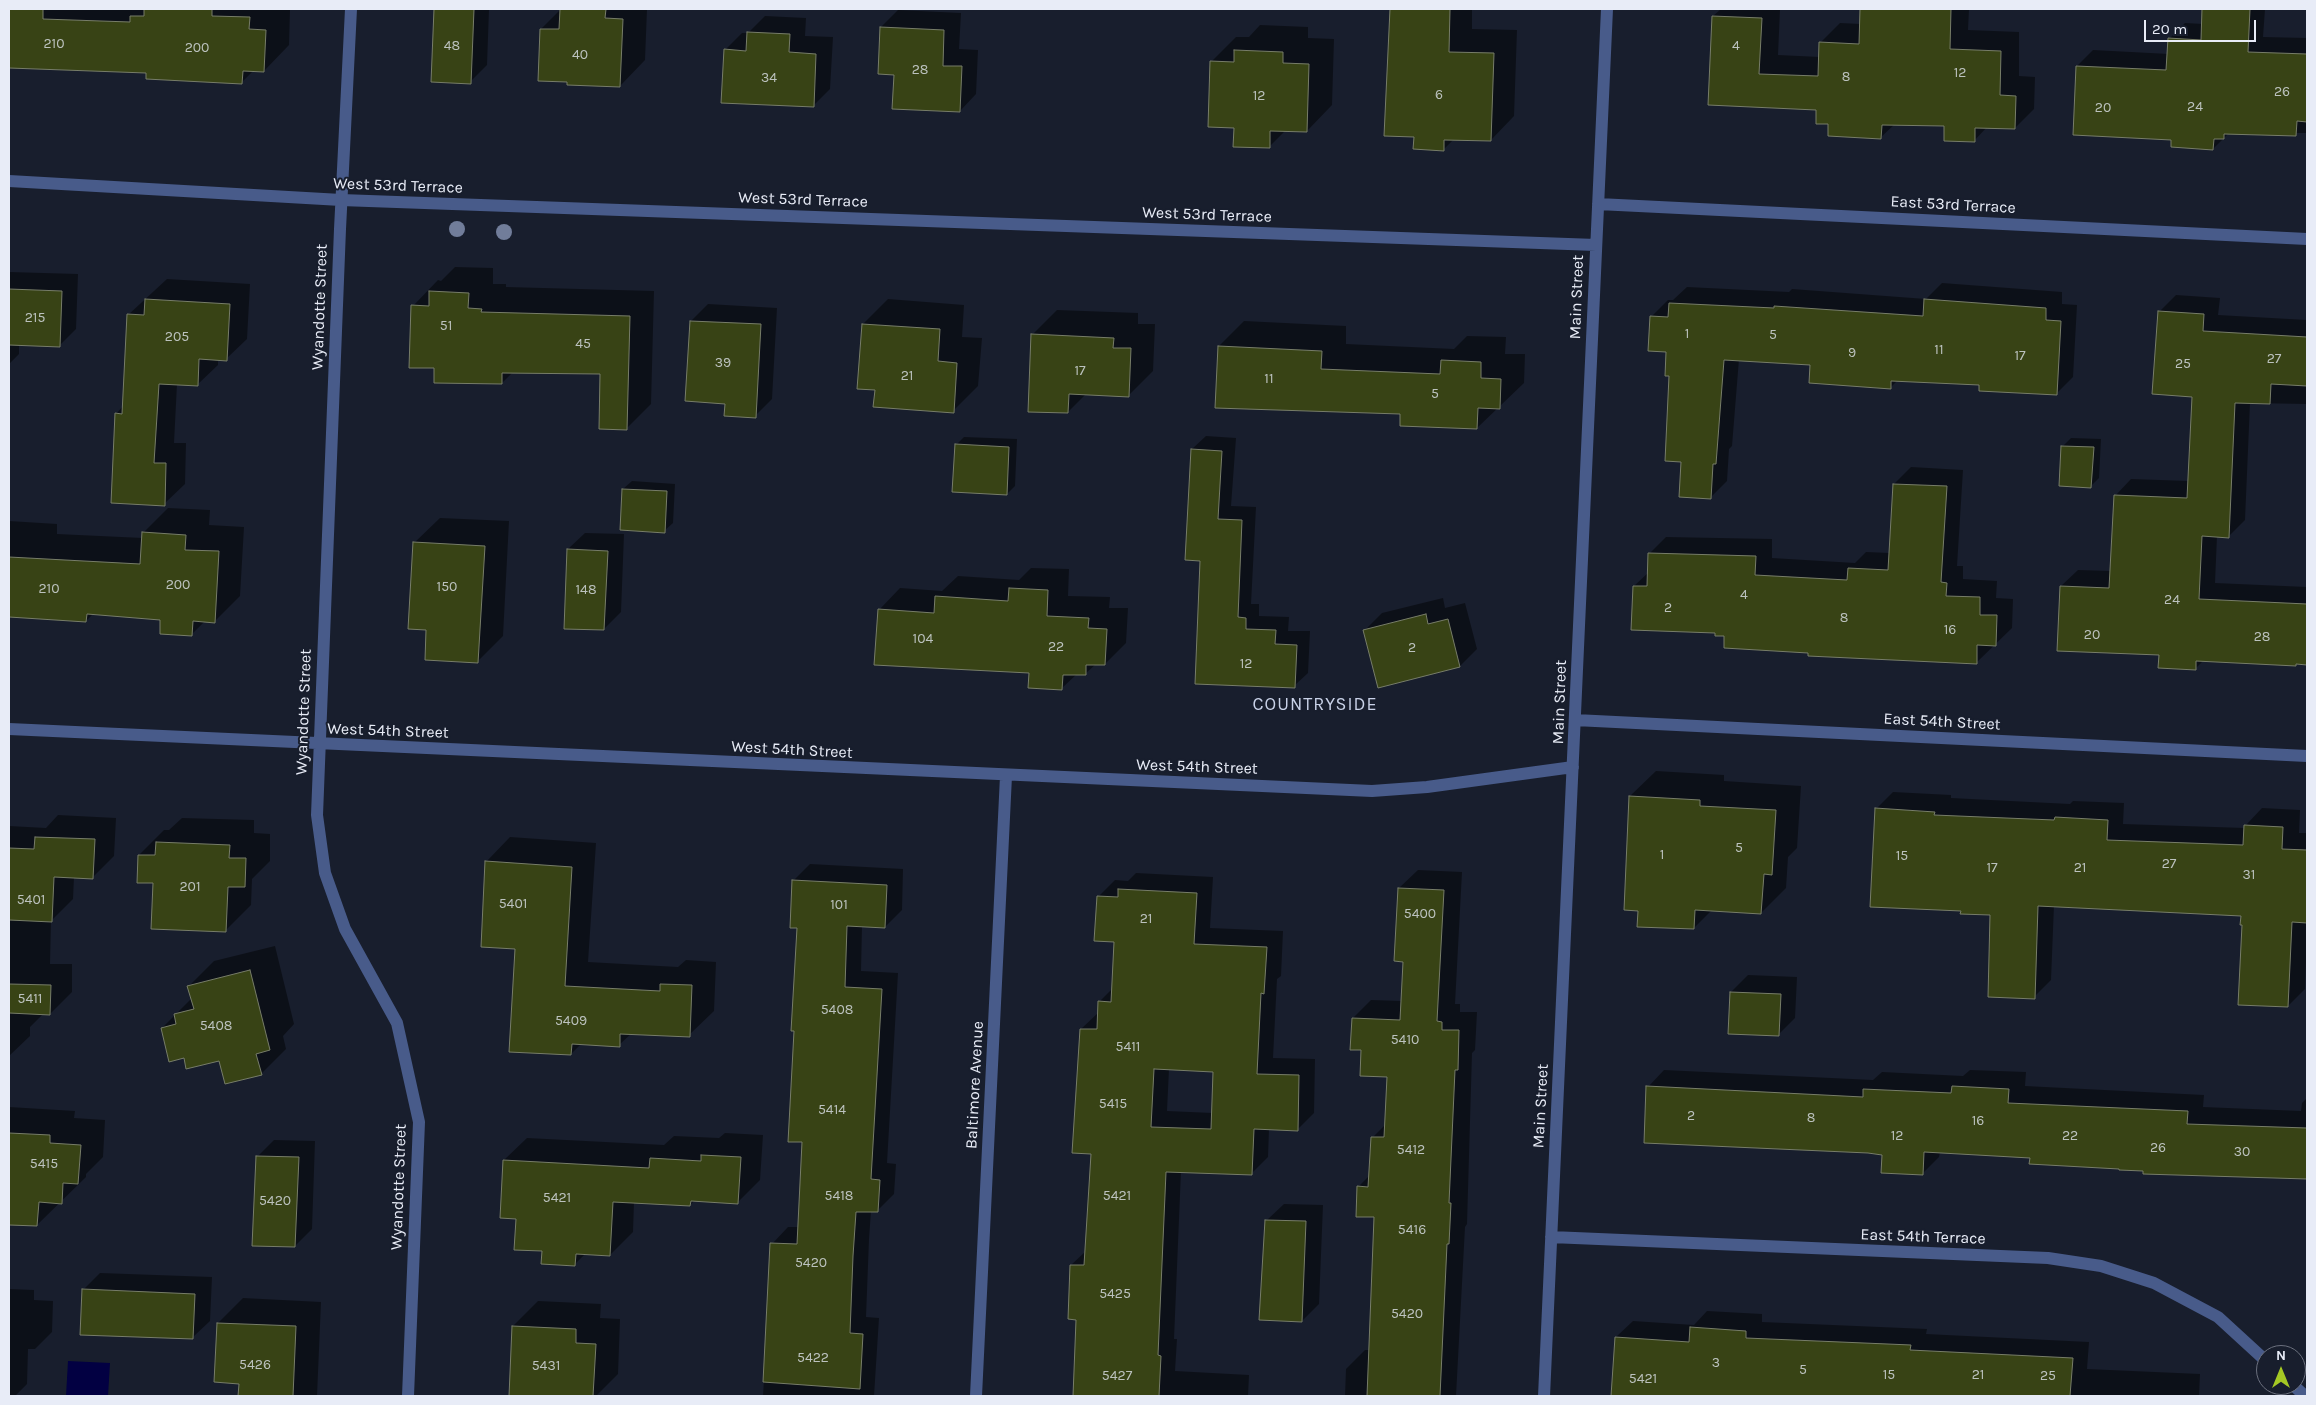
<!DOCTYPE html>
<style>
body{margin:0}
#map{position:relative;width:2316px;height:1405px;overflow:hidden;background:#181e2d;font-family:Karla,sans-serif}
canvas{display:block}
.frame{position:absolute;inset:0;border:10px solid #e8ecf7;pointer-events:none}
.north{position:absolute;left:2256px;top:1345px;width:50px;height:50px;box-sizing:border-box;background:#181e2d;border:1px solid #6b707e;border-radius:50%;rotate:0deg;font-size:14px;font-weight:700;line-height:20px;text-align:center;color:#e8ecf7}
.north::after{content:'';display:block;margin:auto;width:18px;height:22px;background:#a4c824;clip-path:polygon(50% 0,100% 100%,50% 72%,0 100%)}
.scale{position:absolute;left:2144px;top:20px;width:112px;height:22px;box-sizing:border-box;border:2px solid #e8ecf7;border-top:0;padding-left:6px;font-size:15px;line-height:18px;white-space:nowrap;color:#e8ecf7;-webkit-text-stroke:4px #181e2d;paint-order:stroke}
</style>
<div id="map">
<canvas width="2316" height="1405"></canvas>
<div class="frame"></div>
<div class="north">N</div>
<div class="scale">20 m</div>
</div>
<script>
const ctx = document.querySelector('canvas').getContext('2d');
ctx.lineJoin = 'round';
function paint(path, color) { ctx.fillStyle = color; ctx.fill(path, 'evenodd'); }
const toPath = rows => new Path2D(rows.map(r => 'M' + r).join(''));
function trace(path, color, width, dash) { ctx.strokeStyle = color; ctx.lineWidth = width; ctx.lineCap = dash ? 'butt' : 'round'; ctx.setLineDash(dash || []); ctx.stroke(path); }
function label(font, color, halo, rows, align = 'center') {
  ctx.font = font + ' Karla,sans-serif'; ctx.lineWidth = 4; ctx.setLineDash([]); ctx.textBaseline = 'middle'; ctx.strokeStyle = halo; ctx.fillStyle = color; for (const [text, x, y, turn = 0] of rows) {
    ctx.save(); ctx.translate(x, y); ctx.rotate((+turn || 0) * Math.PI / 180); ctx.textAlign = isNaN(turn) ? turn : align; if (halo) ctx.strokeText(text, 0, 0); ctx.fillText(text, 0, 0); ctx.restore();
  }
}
const water = toPath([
 [68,1361,110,1363,108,1396,66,1396]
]);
const shadow = toPath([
 [9,9,290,9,289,45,264,71,254,70,242,82,147,72,9,67],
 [435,9,489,9,487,65,470,82,433,81],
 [561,9,647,9,645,60,620,86,541,29],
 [1391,9,1472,9,1472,29,1517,30,1514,116,1491,140,1454,139,1444,149,1415,136,1386,135],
 [1721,9,1780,9,1778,55,1820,57,1821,42,1840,23,1861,24,1861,9,1969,9,1968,30,2019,32,2019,76,2035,77,2034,109,2015,128,1987,127,1974,141,1946,125,1895,124,1880,138,1830,123,1818,109,1709,104,1713,16],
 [2203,9,2265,9,2263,37,2307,38,2307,22,2307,133,2229,133,2213,149,2172,139,2077,66,2093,50,2169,54,2169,39,2185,23,2203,24],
 [898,10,961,13,959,49,978,50,976,94,960,111,895,74,881,27],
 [765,16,806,18,805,36,833,37,830,89,813,106,725,50,742,33,748,33],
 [1260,25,1308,27,1308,38,1334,39,1332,105,1307,131,1286,130,1269,147,1211,62,1236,37,1249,37],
 [455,267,493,268,493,284,506,284,506,287,654,291,651,404,626,429,601,373,513,372,502,383,436,367,413,306,438,280,441,281],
 [9,272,78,274,76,329,59,346,19,344,19,354,9,364],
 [167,279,250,284,247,339,226,359,218,359,218,365,197,385,177,384,174,443,186,443,185,484,164,504,116,414,123,406,128,315],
 [1942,283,2062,292,2062,304,2077,305,2073,377,2056,394,1981,384,1898,380,1890,388,1811,364,1739,359,1732,446,1729,449,1727,481,1710,498,1682,461,1668,351,1651,317,1668,300,1673,300,1687,287,1789,292,1792,289,1926,299],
 [2176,295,2220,298,2218,315,2307,320,2307,404,2250,403,2245,520,2229,536,2217,536,2215,583,2307,587,2307,665,2204,660,2196,668,2160,653,2061,586,2078,570,2111,571,2115,496,2131,479,2189,481,2193,396,2159,312],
 [888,299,964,305,962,337,982,338,978,386,953,411,876,389,863,324],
 [708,304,777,308,772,399,755,416,691,321],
 [1057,310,1138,313,1138,324,1155,324,1153,371,1128,396,1086,394,1068,412,1032,335],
 [1244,321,1346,326,1346,344,1454,349,1467,336,1506,337,1505,354,1525,354,1524,383,1477,428,1219,346],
 [1206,436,1236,438,1231,506,1256,507,1251,604,1259,604,1259,616,1289,617,1288,631,1310,631,1308,673,1294,686,1196,683,1201,560,1192,449],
 [964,437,1017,439,1015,486,1007,494,956,445],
 [2071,438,2101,439,2099,478,2091,486,2063,446],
 [1911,467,1963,470,1957,566,1963,566,1963,579,1997,581,1996,598,2013,599,2012,628,1976,663,1809,651,1726,635,1716,632,1634,586,1649,572,1649,554,1666,537,1772,539,1772,558,1855,563,1866,552,1890,553,1894,484],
 [632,481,675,484,673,523,664,531,623,489],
 [168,508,210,510,209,525,244,527,240,596,215,621,205,621,191,635,161,618,94,613,86,621,9,616,9,521,57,524,57,534,143,538,143,533],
 [440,518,509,521,503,636,478,661,414,543],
 [585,533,624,534,621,612,604,629,568,549],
 [1031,568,1069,569,1068,596,1110,597,1109,608,1128,608,1126,643,1105,664,1096,664,1085,674,1077,674,1062,688,1030,672,879,610,900,588,942,591,958,576,1019,580],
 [1443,598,1445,608,1465,603,1477,649,1460,666,1379,687,1365,630,1382,613],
 [1656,771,1724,775,1724,781,1801,786,1797,848,1788,857,1786,888,1761,913,1712,910,1694,928,1639,910,1630,796],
 [1893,792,1951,795,1951,798,2070,804,2073,801,2124,803,2123,824,2245,828,2246,825,2262,808,2300,810,2299,833,2307,833,2307,934,2305,989,2288,1006,2244,924,2242,915,2054,905,2051,980,2034,997,1991,914,1962,910,1876,809],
 [58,815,116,818,114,856,92,878,74,877,73,899,51,921,50,964,72,964,72,992,50,1014,44,1013,30,1027,30,1036,9,1056,9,826,46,828],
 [182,818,254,820,254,833,270,834,270,861,252,879,251,905,226,930,139,855,164,830,169,830],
 [510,837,596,843,588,962,678,967,686,960,716,962,714,1011,689,1035,632,1033,619,1045,582,1043,571,1054,486,862],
 [810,864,903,869,902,910,885,927,862,926,861,971,898,973,887,1163,896,1164,894,1194,877,1211,871,1211,869,1239,866,1317,879,1318,874,1396,763,1396,772,1244,788,1227,799,1227,803,1141,799,927,793,881],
 [1418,870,1462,872,1455,1004,1460,1004,1460,1012,1477,1012,1475,1050,1472,1053,1467,1224,1465,1227,1456,1396,1345,1396,1346,1369,1365,1350,1370,1350,1375,1216,1358,1187,1370,1175,1372,1138,1386,1124,1389,1076,1363,1049,1353,1018,1371,1000,1402,1001,1404,960,1399,888],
 [1136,873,1213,877,1210,928,1283,931,1281,976,1277,979,1273,1058,1315,1059,1314,1113,1297,1130,1269,1129,1268,1157,1251,1174,1181,1171,1174,1339,1177,1339,1175,1371,1249,1375,1248,1396,1074,1396,1077,1319,1071,1265,1086,1251,1092,1153,1081,1029,1099,1012,1099,1002,1113,988,1115,941,1098,897,1115,880,1128,881],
 [1169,1069,1215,1071,1213,1113,1167,1111],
 [275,946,294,1024,283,1036,286,1049,261,1074,220,1060,185,1056,162,1028,192,998,189,986,214,961],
 [1748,975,1797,977,1795,1018,1778,1035,1731,992],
 [1664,1070,1873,1080,1882,1072,1963,1076,1970,1070,2026,1072,2025,1086,2204,1095,2203,1107,2301,1111,2302,1103,2307,1098,2307,1178,2144,1173,2145,1170,2031,1157,1940,1152,1939,1157,1922,1174,1884,1154,1648,1087],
 [9,1107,75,1111,74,1118,105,1120,103,1157,86,1174,86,1177,37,1225,9,1223],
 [725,1133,763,1135,760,1180,738,1202,695,1200,690,1205,634,1202,633,1232,610,1255,585,1254,575,1264,543,1250,517,1217,504,1160,527,1138,664,1145,674,1136,719,1138],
 [274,1140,315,1141,312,1229,295,1246,257,1157],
 [1284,1204,1323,1205,1319,1304,1302,1321,1267,1220],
 [100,1273,212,1277,210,1321,193,1337,83,1290],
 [9,1289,34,1290,34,1300,53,1301,52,1332,35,1349,28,1349,27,1384,15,1396,9,1396],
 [243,1298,321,1302,317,1396,239,1396,240,1383,218,1323],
 [538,1301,601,1304,600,1318,620,1319,618,1374,596,1396,510,1396,513,1326],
 [1707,1311,1762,1314,1762,1322,1927,1329,1926,1334,2089,1342,2087,1369,2200,1374,2199,1396,1612,1396,1616,1337,1633,1321,1694,1325]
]);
const building = toPath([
 [9,9,43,9,43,19,130,22,130,16,144,16,144,9,212,9,212,16,250,17,249,29,266,30,264,72,243,71,242,84,146,79,146,73,9,68,9,9],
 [434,9,474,9,471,84,431,82,434,9],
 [560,9,606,9,605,18,623,19,620,87,567,85,567,82,538,81,540,29,559,29,560,9],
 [1390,9,1450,9,1449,52,1494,53,1491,141,1444,140,1444,151,1413,149,1414,137,1384,136,1390,9],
 [1860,9,1951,9,1950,49,2001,51,2000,95,2016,96,2015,129,1975,128,1975,142,1944,141,1944,126,1882,125,1881,139,1828,136,1828,124,1816,124,1816,110,1708,105,1712,16,1762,18,1759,74,1818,76,1819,42,1859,44,1860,9],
 [2202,9,2250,9,2248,52,2307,54,2307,122,2297,121,2296,136,2224,134,2224,139,2214,139,2213,150,2171,147,2171,140,2073,135,2076,66,2166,70,2168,38,2201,40,2202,9],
 [880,27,944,30,943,66,962,66,960,112,892,109,894,75,878,74,880,27],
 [747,32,790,34,789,52,816,54,814,107,721,103,724,49,746,51,747,32],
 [1234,50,1283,52,1283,63,1309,64,1307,132,1270,131,1270,148,1233,147,1234,128,1208,127,1210,61,1234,62,1234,50],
 [9,289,62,291,60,347,9,345,9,289],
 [429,291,469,293,468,308,482,309,481,312,630,316,627,430,599,429,600,374,502,373,502,384,434,383,434,368,409,368,411,305,429,306,429,291],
 [145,299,230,304,227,361,199,359,198,386,159,384,154,463,166,463,165,506,111,503,115,413,122,414,127,314,144,315,145,299],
 [1924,299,2046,308,2046,320,2061,321,2057,395,1979,391,1979,385,1891,381,1891,389,1809,383,1810,365,1724,360,1716,464,1713,464,1711,499,1679,497,1681,462,1665,461,1669,376,1665,376,1666,352,1648,351,1650,316,1668,317,1669,303,1774,308,1774,306,1923,316,1924,299],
 [2158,311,2204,314,2203,331,2307,337,2307,386,2271,384,2270,404,2235,403,2229,538,2202,536,2199,599,2307,604,2307,665,2296,664,2296,666,2196,661,2196,670,2158,668,2159,655,2057,651,2060,586,2109,588,2114,495,2187,498,2192,397,2152,394,2158,311],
 [690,321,761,324,756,418,724,416,725,404,685,401,690,321],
 [862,324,940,329,938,361,957,363,954,413,873,407,875,390,857,389,862,324],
 [1031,334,1114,338,1113,348,1131,348,1129,397,1069,394,1068,413,1028,412,1031,334],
 [1218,346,1322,351,1321,369,1440,374,1441,360,1481,362,1481,378,1501,379,1500,409,1478,408,1477,429,1400,426,1400,414,1215,408,1218,346],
 [955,444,1009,447,1007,495,952,492,955,444],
 [2061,446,2094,447,2091,488,2059,486,2061,446],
 [1191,449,1222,451,1218,519,1242,520,1238,617,1246,618,1246,629,1276,630,1275,644,1297,645,1295,688,1195,684,1200,561,1185,560,1191,449],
 [1893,484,1947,486,1941,582,1947,583,1946,596,1980,597,1980,615,1997,615,1996,646,1977,645,1977,664,1808,656,1808,653,1724,648,1724,636,1715,636,1715,633,1631,630,1633,586,1647,586,1648,553,1756,556,1755,575,1847,580,1848,568,1888,570,1893,484],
 [622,489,667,491,665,533,620,530,622,489],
 [142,532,186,535,185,550,219,551,215,623,193,621,192,636,160,634,160,620,87,614,86,622,9,617,9,557,140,564,142,532],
 [413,542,485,546,478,663,425,660,426,630,408,629,413,542],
 [567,549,608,551,604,630,564,629,567,549],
 [1009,588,1048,590,1047,616,1089,618,1088,628,1107,629,1105,665,1086,665,1086,675,1063,675,1062,690,1028,688,1029,673,874,665,878,609,934,613,935,596,1008,601,1009,588],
 [1426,614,1428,624,1448,619,1460,667,1378,688,1363,630,1426,614],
 [1629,796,1700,800,1700,806,1776,810,1772,875,1764,874,1761,914,1695,910,1694,929,1637,927,1638,911,1624,910,1629,796],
 [1875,808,1935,812,1934,815,2054,820,2055,817,2108,820,2107,840,2243,845,2244,825,2283,827,2282,849,2307,850,2307,923,2292,922,2288,1007,2238,1005,2242,925,2240,925,2241,916,2038,906,2035,999,1988,997,1990,915,1960,914,1961,911,1870,907,1875,808],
 [35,837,95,839,93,879,54,877,52,922,9,920,9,848,34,849,35,837],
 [156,842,230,845,229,858,246,858,245,887,228,887,226,932,151,929,153,883,137,883,138,855,155,855,156,842],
 [485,861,572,867,565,986,660,991,660,984,692,985,690,1037,620,1034,620,1047,572,1044,571,1055,509,1052,515,949,481,947,485,861],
 [792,880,887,885,885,928,847,926,845,987,882,989,871,1179,880,1180,878,1212,856,1212,853,1256,850,1333,863,1334,860,1389,763,1382,770,1243,797,1244,802,1142,788,1142,794,1031,791,1031,797,928,790,928,792,880],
 [1398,888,1444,890,1437,1021,1442,1022,1442,1030,1459,1030,1458,1070,1455,1070,1449,1203,1451,1203,1449,1244,1447,1244,1440,1396,1367,1396,1374,1217,1356,1217,1357,1186,1368,1187,1371,1137,1384,1137,1387,1077,1360,1076,1361,1050,1350,1050,1352,1018,1400,1020,1403,962,1394,961,1398,888],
 [1118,889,1197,893,1194,944,1267,947,1264,994,1261,993,1257,1074,1299,1075,1298,1131,1254,1129,1252,1175,1166,1172,1158,1355,1161,1356,1159,1396,1073,1396,1076,1320,1068,1319,1070,1265,1084,1265,1091,1154,1072,1153,1080,1029,1097,1029,1098,1001,1111,1002,1114,942,1094,941,1097,896,1118,897,1118,889],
 [1154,1069,1213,1072,1211,1129,1151,1127,1154,1069],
 [250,970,270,1050,256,1054,262,1075,225,1084,219,1061,186,1069,184,1058,169,1062,161,1028,176,1024,174,1014,194,1009,187,986,250,970],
 [9,984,51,985,50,1015,9,1013,9,984],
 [1730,992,1781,994,1779,1036,1728,1034,1730,992],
 [1646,1086,1863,1097,1863,1089,1951,1093,1952,1086,2009,1089,2008,1103,2188,1111,2187,1124,2307,1128,2307,1179,2143,1174,2143,1171,2119,1170,2119,1169,2029,1164,2030,1158,1924,1152,1923,1175,1881,1173,1882,1155,1868,1153,1644,1143,1646,1086],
 [9,1133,50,1135,50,1143,81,1145,78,1184,63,1183,62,1204,39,1202,37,1226,9,1225,9,1133],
 [701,1155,741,1157,738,1204,691,1201,690,1206,613,1202,610,1256,576,1254,575,1266,541,1264,542,1251,514,1250,516,1219,500,1218,503,1160,649,1168,650,1158,701,1161,701,1155],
 [256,1156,299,1157,295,1247,252,1246,256,1156],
 [1265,1220,1306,1221,1302,1322,1259,1320,1265,1220],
 [82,1289,195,1294,193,1339,80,1335,82,1289],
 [217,1323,296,1326,293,1396,238,1396,239,1384,214,1382,217,1323],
 [512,1326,576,1329,576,1343,596,1344,593,1396,509,1396,512,1326],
 [1690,1327,1746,1331,1746,1338,1911,1345,1910,1350,2073,1358,2070,1396,1611,1396,1615,1337,1689,1342,1690,1327]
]);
const minor = toPath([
 [351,9,340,229,317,815,325,873,345,929,397,1023,419,1122,408,1396],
 [9,181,341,200,1596,245],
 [1598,204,2307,239],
 [1575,720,2307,756],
 [9,729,1372,791,1427,787,1573,767],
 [1551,1237,2048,1258,2101,1266,2154,1283,2218,1317,2266,1361],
 [2293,1385,2305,1396],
 [976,1396,1006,776],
 [1544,1396,1607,9]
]);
const trees = [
 [457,229],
 [504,232]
];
const numberNames = [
 ["210",54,44],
 ["48",452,46],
 ["4",1736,46],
 ["200",197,48],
 ["40",580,55],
 ["28",920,70],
 ["12",1960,73],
 ["8",1846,77],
 ["34",769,78],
 ["26",2282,92],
 ["6",1439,95],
 ["12",1259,96],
 ["24",2195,107],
 ["20",2103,108],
 ["215",35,318],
 ["51",446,326],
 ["1",1687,334],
 ["5",1773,335],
 ["205",177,337],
 ["45",583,344],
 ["11",1939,350],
 ["9",1852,353],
 ["17",2020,356],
 ["27",2274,359],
 ["39",723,363],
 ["25",2183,364],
 ["17",1080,371],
 ["21",907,376],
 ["11",1269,379],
 ["5",1435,394],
 ["200",178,585],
 ["150",447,587],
 ["210",49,589],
 ["148",586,590],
 ["4",1744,595],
 ["24",2172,600],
 ["2",1668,608],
 ["8",1844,618],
 ["16",1950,630],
 ["20",2092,635],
 ["28",2262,637],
 ["104",923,639],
 ["22",1056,647],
 ["2",1412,648],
 ["12",1246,664],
 ["5",1739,848],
 ["1",1662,855],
 ["15",1902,856],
 ["27",2169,864],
 ["17",1992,868],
 ["21",2080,868],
 ["31",2249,875],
 ["201",190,887],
 ["5401",31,900],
 ["5401",513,904],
 ["101",839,905],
 ["5400",1420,914],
 ["21",1146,919],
 ["5411",30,999],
 ["5408",837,1010],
 ["5409",571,1021],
 ["5408",216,1026],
 ["5410",1405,1040],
 ["5411",1128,1047],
 ["5415",1113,1104],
 ["5414",832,1110],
 ["2",1691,1116],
 ["8",1811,1118],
 ["16",1978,1121],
 ["12",1897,1136],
 ["22",2070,1136],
 ["26",2158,1148],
 ["5412",1411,1150],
 ["30",2242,1152],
 ["5415",44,1164],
 ["5418",839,1196],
 ["5421",1117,1196],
 ["5421",557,1198],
 ["5420",275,1201],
 ["5416",1412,1230],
 ["5420",811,1263],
 ["5425",1115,1294],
 ["5420",1407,1314],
 ["5422",813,1358],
 ["3",1716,1363],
 ["5426",255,1365],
 ["5431",546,1366],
 ["5",1803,1370],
 ["15",1889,1375],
 ["21",1978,1375],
 ["5427",1117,1376],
 ["25",2048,1376],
 ["5421",1643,1379]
];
const streetNames = [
 ["West 53rd Terrace",398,186,2],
 ["West 53rd Terrace",803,200,2],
 ["East 53rd Terrace",1953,205,3],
 ["West 53rd Terrace",1207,215,2],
 ["Main Street",1577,297,-88],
 ["Wyandotte Street",320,307,-88],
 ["Main Street",1560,702,-88],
 ["Wyandotte Street",304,712,-88],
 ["East 54th Street",1942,722,3],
 ["West 54th Street",388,731,2],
 ["West 54th Street",792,750,3],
 ["West 54th Street",1197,767,2],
 ["Baltimore Avenue",975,1085,-87],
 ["Main Street",1541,1106,-87],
 ["Wyandotte Street",399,1187,-88],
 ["East 54th Terrace",1923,1237,2]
];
const neighbourhoodNames = [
 ["COUNTRYSIDE",1315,705]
];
paint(water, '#020042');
paint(shadow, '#0007');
paint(building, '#384315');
trace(building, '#777d69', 1);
trace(minor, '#485b8a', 12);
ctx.fillStyle = '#717d9a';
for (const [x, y] of trees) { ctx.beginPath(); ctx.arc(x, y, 8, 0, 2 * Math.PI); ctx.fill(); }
label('14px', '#bcc2be', null, numberNames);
label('16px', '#e8ecf7', '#181e2d', streetNames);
ctx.letterSpacing = '1px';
label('18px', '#c9d2e8', '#181e2d', neighbourhoodNames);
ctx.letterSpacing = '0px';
</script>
